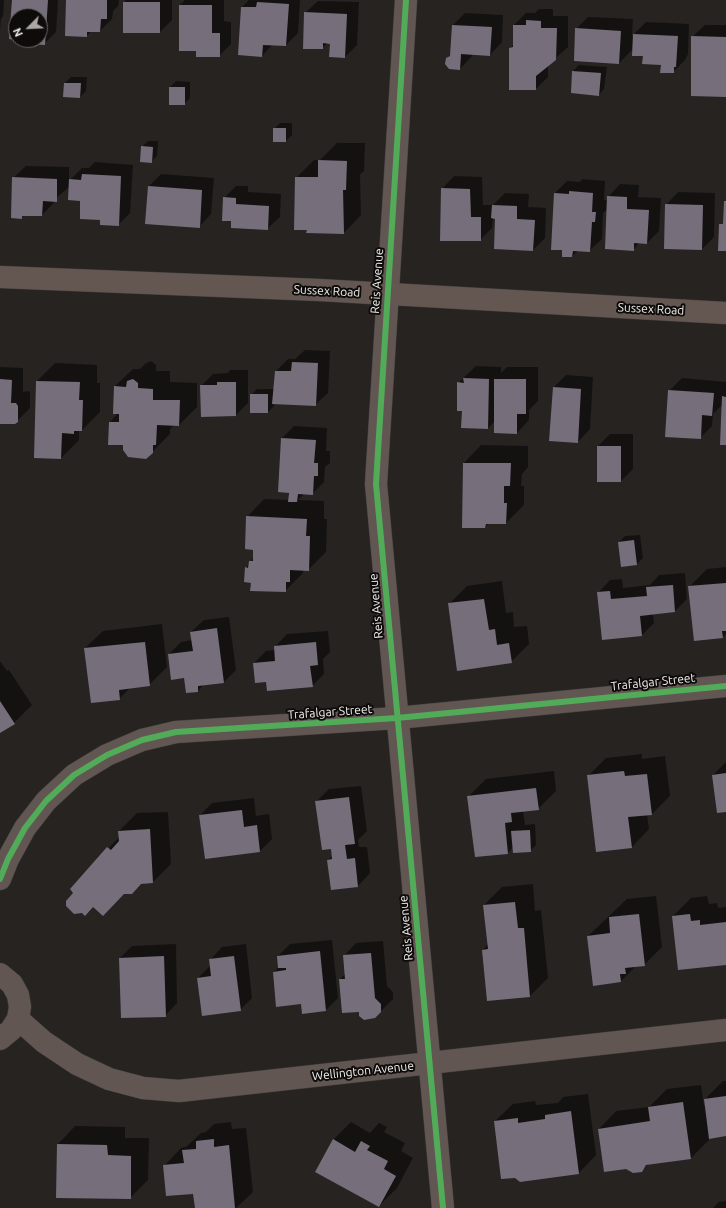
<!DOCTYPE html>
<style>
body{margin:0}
#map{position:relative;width:726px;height:1208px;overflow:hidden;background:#262321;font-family:Ubuntu,sans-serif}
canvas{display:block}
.north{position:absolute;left:8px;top:8px;width:40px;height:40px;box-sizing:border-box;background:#0e0c0b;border:1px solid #696765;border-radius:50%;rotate:246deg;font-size:11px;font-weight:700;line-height:16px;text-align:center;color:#f2efed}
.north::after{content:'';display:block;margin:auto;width:14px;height:18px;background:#aba8a6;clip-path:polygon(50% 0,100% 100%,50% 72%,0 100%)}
</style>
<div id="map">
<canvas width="726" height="1208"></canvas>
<div class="north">N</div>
</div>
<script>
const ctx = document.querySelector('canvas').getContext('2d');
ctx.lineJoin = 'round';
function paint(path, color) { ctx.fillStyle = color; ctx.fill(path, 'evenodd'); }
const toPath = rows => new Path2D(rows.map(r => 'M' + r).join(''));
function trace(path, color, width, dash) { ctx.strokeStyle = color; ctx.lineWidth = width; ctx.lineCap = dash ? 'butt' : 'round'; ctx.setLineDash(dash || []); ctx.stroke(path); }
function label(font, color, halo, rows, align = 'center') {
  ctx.font = font + ' Ubuntu,sans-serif'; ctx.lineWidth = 4; ctx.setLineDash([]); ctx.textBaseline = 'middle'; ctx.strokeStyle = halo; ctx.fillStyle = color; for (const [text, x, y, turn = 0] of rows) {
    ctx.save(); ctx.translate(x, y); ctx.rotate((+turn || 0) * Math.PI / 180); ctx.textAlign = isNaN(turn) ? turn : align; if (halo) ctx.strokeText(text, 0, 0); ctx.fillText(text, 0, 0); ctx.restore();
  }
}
const shadow = toPath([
 [0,0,4,0,3,16,1,19,0,30],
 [13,0,58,0,56,32,44,44,28,40,40,40,40,16,16,16,16,39],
 [67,0,119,0,118,6,113,11,112,19,100,31,92,31,86,36],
 [126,0,172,0,172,20,160,32,124,2],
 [185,0,224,0,224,21,231,22,231,44,219,56,197,50,180,5],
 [249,0,300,0,298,33,286,45,273,44,262,56,242,7],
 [318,1,359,2,357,45,345,57,331,43,328,43,322,48,305,13],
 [539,9,553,9,553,16,568,16,568,47,548,65,548,77,536,89,510,48,514,44,514,25,526,13,535,13],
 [465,13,503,15,502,42,490,55,472,54,472,56,460,69,447,58,451,54,453,25],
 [588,17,633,19,632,36,646,22,689,24,688,54,685,60,673,72,633,49,619,63,576,29],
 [705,25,726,25,726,96,692,37],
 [579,65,607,67,604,89,599,95,572,92,573,71],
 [71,77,87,77,86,91,80,97,64,96,65,83],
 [176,81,190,82,190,98,184,104,170,87],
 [280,123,292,123,292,135,286,141,274,129],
 [148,141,158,141,157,156,151,162,142,147],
 [337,143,365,143,364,171,360,174,361,215,344,233,296,178,314,160,320,160],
 [95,162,133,165,130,213,118,225,101,219,69,187,54,200,54,203,42,215,24,215,21,218,13,178,26,166,69,167,69,181,82,168,89,168],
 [161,174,214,178,211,214,199,227,149,186],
 [454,176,482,177,483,205,493,205,505,193,529,194,528,207,546,208,545,238,533,250,496,218,493,217,492,228,480,240,442,189],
 [582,179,605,181,604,200,608,200,608,197,620,184,639,185,638,197,661,198,659,231,647,243,640,242,633,250,608,209,603,213,602,239,589,251,578,251,572,256,555,193,567,181,580,182],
 [236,186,248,186,248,192,281,194,280,217,267,229,232,220,224,198],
 [678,192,715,193,714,237,702,249,666,205],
 [305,350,330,351,328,393,315,405,274,403,274,406,268,412,251,395,257,389,274,389,276,371,288,359,295,359],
 [151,361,156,365,156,371,170,371,170,382,197,383,197,407,179,425,174,425,170,429,170,434,152,452,124,444,109,444,110,422,118,413,115,386,133,369,140,369,146,363],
 [55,363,97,365,97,383,100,383,100,412,82,430,79,430,79,440,61,458,35,457,37,381],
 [476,366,501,367,501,373,507,367,538,367,538,401,529,410,529,420,517,433,495,421,488,428,463,410,458,383],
 [0,367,23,368,23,392,29,391,30,393,30,408,15,423,0,423],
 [230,370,248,370,248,403,236,415,202,416,201,386,213,374,228,373],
 [566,375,593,377,590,429,578,442,554,387],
 [682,378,726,382,726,444,723,404,713,414,712,426,700,438,669,391],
 [294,426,327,428,326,451,330,451,330,463,325,467,324,482,312,494,305,493,298,500,324,501,324,519,327,519,326,552,308,570,303,570,303,573,285,591,252,582,246,568,254,557,254,549,247,517,264,499,289,500,282,438],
 [610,434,633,434,633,469,621,481,598,446],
 [481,445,528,446,528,467,522,474,521,486,524,486,524,505,506,523,489,523,485,527,464,463],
 [640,535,643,558,637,564,619,542,625,536],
 [726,567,726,634,723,637,695,640,689,587,707,569],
 [685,573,687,599,675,611,653,614,654,623,642,635,598,593,610,580,622,579,623,588,650,585,659,575],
 [502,581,506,613,513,612,514,627,527,626,529,644,511,662,449,604,467,586],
 [229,617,236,670,224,682,204,684,198,691,185,677,169,654,181,642,192,640,191,632,204,620],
 [162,624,167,667,149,685,131,687,119,699,85,648,103,631],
 [328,631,330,652,323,659,324,674,312,686,267,681,254,663,266,651,275,650,275,647,287,634],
 [0,661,7,671,9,670,32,705,14,723,0,732],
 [642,754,642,759,665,756,670,796,652,814,647,814,649,829,632,847,588,776,606,758],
 [725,763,726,763,726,811,713,775],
 [554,771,556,791,538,809,523,811,525,825,535,824,536,845,530,851,513,847,508,853,475,856,469,796,486,779],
 [361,786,367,831,358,840,359,847,367,847,370,873,358,886,332,889,328,860,333,855,332,848,316,802,329,789],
 [254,798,256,816,269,814,272,839,260,851,205,857,200,815,212,803],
 [168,812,171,864,153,882,75,893,71,889,120,836,119,831,137,813],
 [533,884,535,911,541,910,548,978,530,996,483,950,488,944,484,905,502,887],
 [656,896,662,947,644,965,636,966,621,981,588,936,627,899],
 [707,896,709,904,717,903,718,908,726,907,726,964,673,916,691,898],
 [332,940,338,998,326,1010,302,1003,274,972,279,967,278,956,290,944],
 [383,941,387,986,393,992,393,999,375,1017,360,1011,340,979,346,973,344,956,356,943],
 [176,944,177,1003,165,1016,122,1017,120,958,132,946],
 [246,944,252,998,240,1010,198,978,211,965,210,960,222,947],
 [723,1081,726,1081,726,1135,709,1138,709,1140,691,1158,648,1164,641,1171,599,1129,616,1111,649,1107,667,1089,701,1085,704,1106,706,1106,705,1099],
 [588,1094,596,1155,579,1173,495,1121,513,1104,535,1101,536,1105,558,1103,563,1097],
 [231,1122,232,1129,246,1128,253,1192,236,1208,196,1208,194,1193,164,1166,181,1148,186,1147,201,1133,206,1132,214,1124],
 [351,1122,370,1133,379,1123,387,1127,384,1132,405,1143,401,1151,413,1158,397,1188,379,1206,333,1140],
 [75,1126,125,1127,125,1138,149,1138,148,1180,130,1198,58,1144],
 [726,1201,726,1208,713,1208,719,1202]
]);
const building = toPath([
 [12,0,48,0,45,45,27,44,27,40,40,40,40,16,16,16,16,40,9,39],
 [66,0,107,0,107,19,101,19,100,32,87,32,87,37,65,36],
 [123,2,160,2,160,33,123,33],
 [257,2,289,4,286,46,263,45,262,57,238,55,241,7,256,7],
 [179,5,212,5,212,33,220,33,220,57,196,57,196,51,179,51],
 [304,12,347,14,345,58,329,57,330,44,323,43,323,49,303,49],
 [526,20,541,21,541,28,557,28,556,60,536,76,536,90,509,90,509,48,513,47,513,25,526,25],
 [452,25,492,27,490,56,461,54,460,70,449,69,445,64,446,58,450,56],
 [575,28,621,31,619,64,574,61],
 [633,34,678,36,676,67,674,67,674,73,660,73,661,65,642,64,643,56,632,56],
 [691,36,726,37,726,97,691,96],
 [572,71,601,73,599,96,571,93],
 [64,83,81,83,80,98,63,97],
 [169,87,185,87,185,105,169,105],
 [273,128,286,128,286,142,273,142],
 [141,146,153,147,152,163,140,162],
 [318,160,347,161,346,190,343,190,344,234,306,233,307,230,294,230,295,177,318,177],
 [82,174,121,176,119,226,100,225,100,220,80,219,80,201,68,200,69,179,81,180],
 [12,177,57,179,57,202,43,201,42,216,22,216,22,219,11,218],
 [148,186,202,190,200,228,145,224],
 [441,188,470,189,471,217,481,217,481,241,440,241],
 [569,191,593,193,592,212,596,212,595,222,592,222,590,252,573,251,572,257,562,257,562,250,551,250,554,193,569,194],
 [607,196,627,197,627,209,649,210,647,244,634,243,634,251,605,249],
 [223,197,236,198,236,204,269,206,268,230,231,228,231,221,222,221],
 [724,201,726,201,726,251,718,251,719,224,723,224],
 [665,204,703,205,702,250,664,249],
 [492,205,517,206,517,219,535,220,533,251,494,249,495,219,491,218],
 [292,362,318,363,316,406,272,404,275,371,291,371],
 [463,378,489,379,488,429,461,428,462,411,457,411,457,382,464,383],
 [0,379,12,380,11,403,16,403,18,406,18,422,15,424,0,424],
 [133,379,138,383,138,388,153,389,153,400,180,400,179,426,157,425,156,445,153,445,153,453,146,459,128,457,123,450,123,445,108,445,109,422,119,422,119,414,113,414,114,386,126,387,127,381],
 [494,379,526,379,526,414,517,414,517,434,494,433],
 [36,381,80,382,79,400,83,400,82,431,74,431,74,434,62,433,61,459,34,458],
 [217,382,236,382,236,416,201,417,200,385,217,385],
 [553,387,581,389,578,443,549,441],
 [668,390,714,393,712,416,702,415,701,439,665,437],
 [250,394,268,394,268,413,250,413],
 [722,396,726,397,726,445,720,445],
 [281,438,316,440,314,463,318,463,318,476,314,476,313,495,298,494,297,502,288,502,289,493,278,492],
 [597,446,621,446,621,482,597,482],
 [463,463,511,463,510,486,504,486,504,503,507,503,506,524,486,524,485,528,462,528],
 [246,516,307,519,306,536,310,536,309,571,290,570,290,582,286,582,286,592,250,591,251,583,244,582,245,567,248,568,249,561,253,561,253,550,245,549],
 [634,540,637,565,621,567,618,542],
 [726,583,726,631,722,631,723,638,694,641,688,586],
 [673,585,675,612,640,616,642,636,602,640,597,592,610,591,611,599,647,596,646,587],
 [484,599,489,630,495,629,497,645,509,643,512,663,457,671,448,603],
 [217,628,224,683,198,686,198,692,186,693,184,678,171,680,168,654,193,651,190,632],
 [145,642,150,686,119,690,120,700,91,703,84,648],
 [316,642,318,665,310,666,313,687,267,691,266,682,255,683,253,663,275,661,274,646],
 [0,701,15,724,0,733],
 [624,771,625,776,647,774,652,815,628,817,632,848,596,852,587,775],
 [726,773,726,812,717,813,712,775],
 [536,788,539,810,511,813,512,822,505,823,508,854,475,857,467,796],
 [349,797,355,844,345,845,347,859,355,858,358,887,331,890,327,860,332,859,331,849,322,850,315,801],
 [242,810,244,827,257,825,260,852,205,859,199,815],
 [150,829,153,883,141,884,132,894,124,894,103,916,93,907,85,916,82,913,74,914,66,906,66,901,73,893,70,889,107,847,111,850,119,841,118,831],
 [530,830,531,852,513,853,511,831],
 [515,902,518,928,524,928,530,997,487,1001,482,950,488,949,483,905],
 [639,914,645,966,625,968,626,974,620,974,621,982,593,986,587,936,610,933,609,917],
 [690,914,691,921,700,920,700,925,726,922,726,965,678,970,672,916],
 [320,951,326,1011,302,1014,301,1004,276,1007,273,972,286,970,286,968,278,968,277,956],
 [371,953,375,998,381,1004,381,1012,375,1018,364,1020,359,1016,359,1012,342,1013,339,979,345,979,343,955],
 [164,956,166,1017,121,1018,119,958],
 [234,956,241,1011,202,1016,197,978,211,976,209,959],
 [726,1096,726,1136,709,1139,704,1099],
 [683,1102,691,1159,646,1165,642,1172,633,1173,626,1169,604,1172,598,1129,650,1121,648,1107],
 [571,1111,579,1174,520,1182,515,1178,501,1179,494,1121,518,1118,518,1123,545,1119,545,1115],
 [214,1139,214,1147,229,1145,235,1208,195,1208,193,1194,166,1196,163,1165,184,1163,182,1150,196,1149,196,1141],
 [333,1139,355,1152,361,1141,370,1146,367,1150,388,1161,384,1169,396,1176,379,1207,315,1172],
 [57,1144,107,1145,108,1155,131,1156,131,1199,56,1198]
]);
const street = toPath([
 [406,0,376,484,443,1208],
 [0,879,8,859,25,828,46,801,74,775,107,755,142,740,176,732,397,718,726,686],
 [0,974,12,984,18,995,20,1007,18,1019,11,1030,0,1039],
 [18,1019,44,1042,77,1064,109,1079,143,1088,179,1091,726,1030]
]);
const secondary = toPath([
 [0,277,319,290,726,313]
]);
const cycleway = toPath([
 [406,0,376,484,443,1208],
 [0,879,8,859,25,828,46,801,74,775,107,755,142,740,176,732,397,718,726,686]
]);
const streetNames = [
 ["Reis Avenue",377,281,-86],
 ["Sussex Road",327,291,3],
 ["Sussex Road",651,309,3],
 ["Reis Avenue",376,606,-95],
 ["Trafalgar Street",653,682,-6],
 ["Trafalgar Street",330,712,-4],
 ["Reis Avenue",406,928,-95],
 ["Wellington Avenue",363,1071,-6]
];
paint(shadow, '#0007');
paint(building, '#776e7c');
trace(street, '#42403e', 23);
trace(secondary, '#42403e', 23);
trace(street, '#615651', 22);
trace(secondary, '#645751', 22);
trace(cycleway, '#51ab58', 6);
label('12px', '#f2efed', '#0e0c0b', streetNames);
</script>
